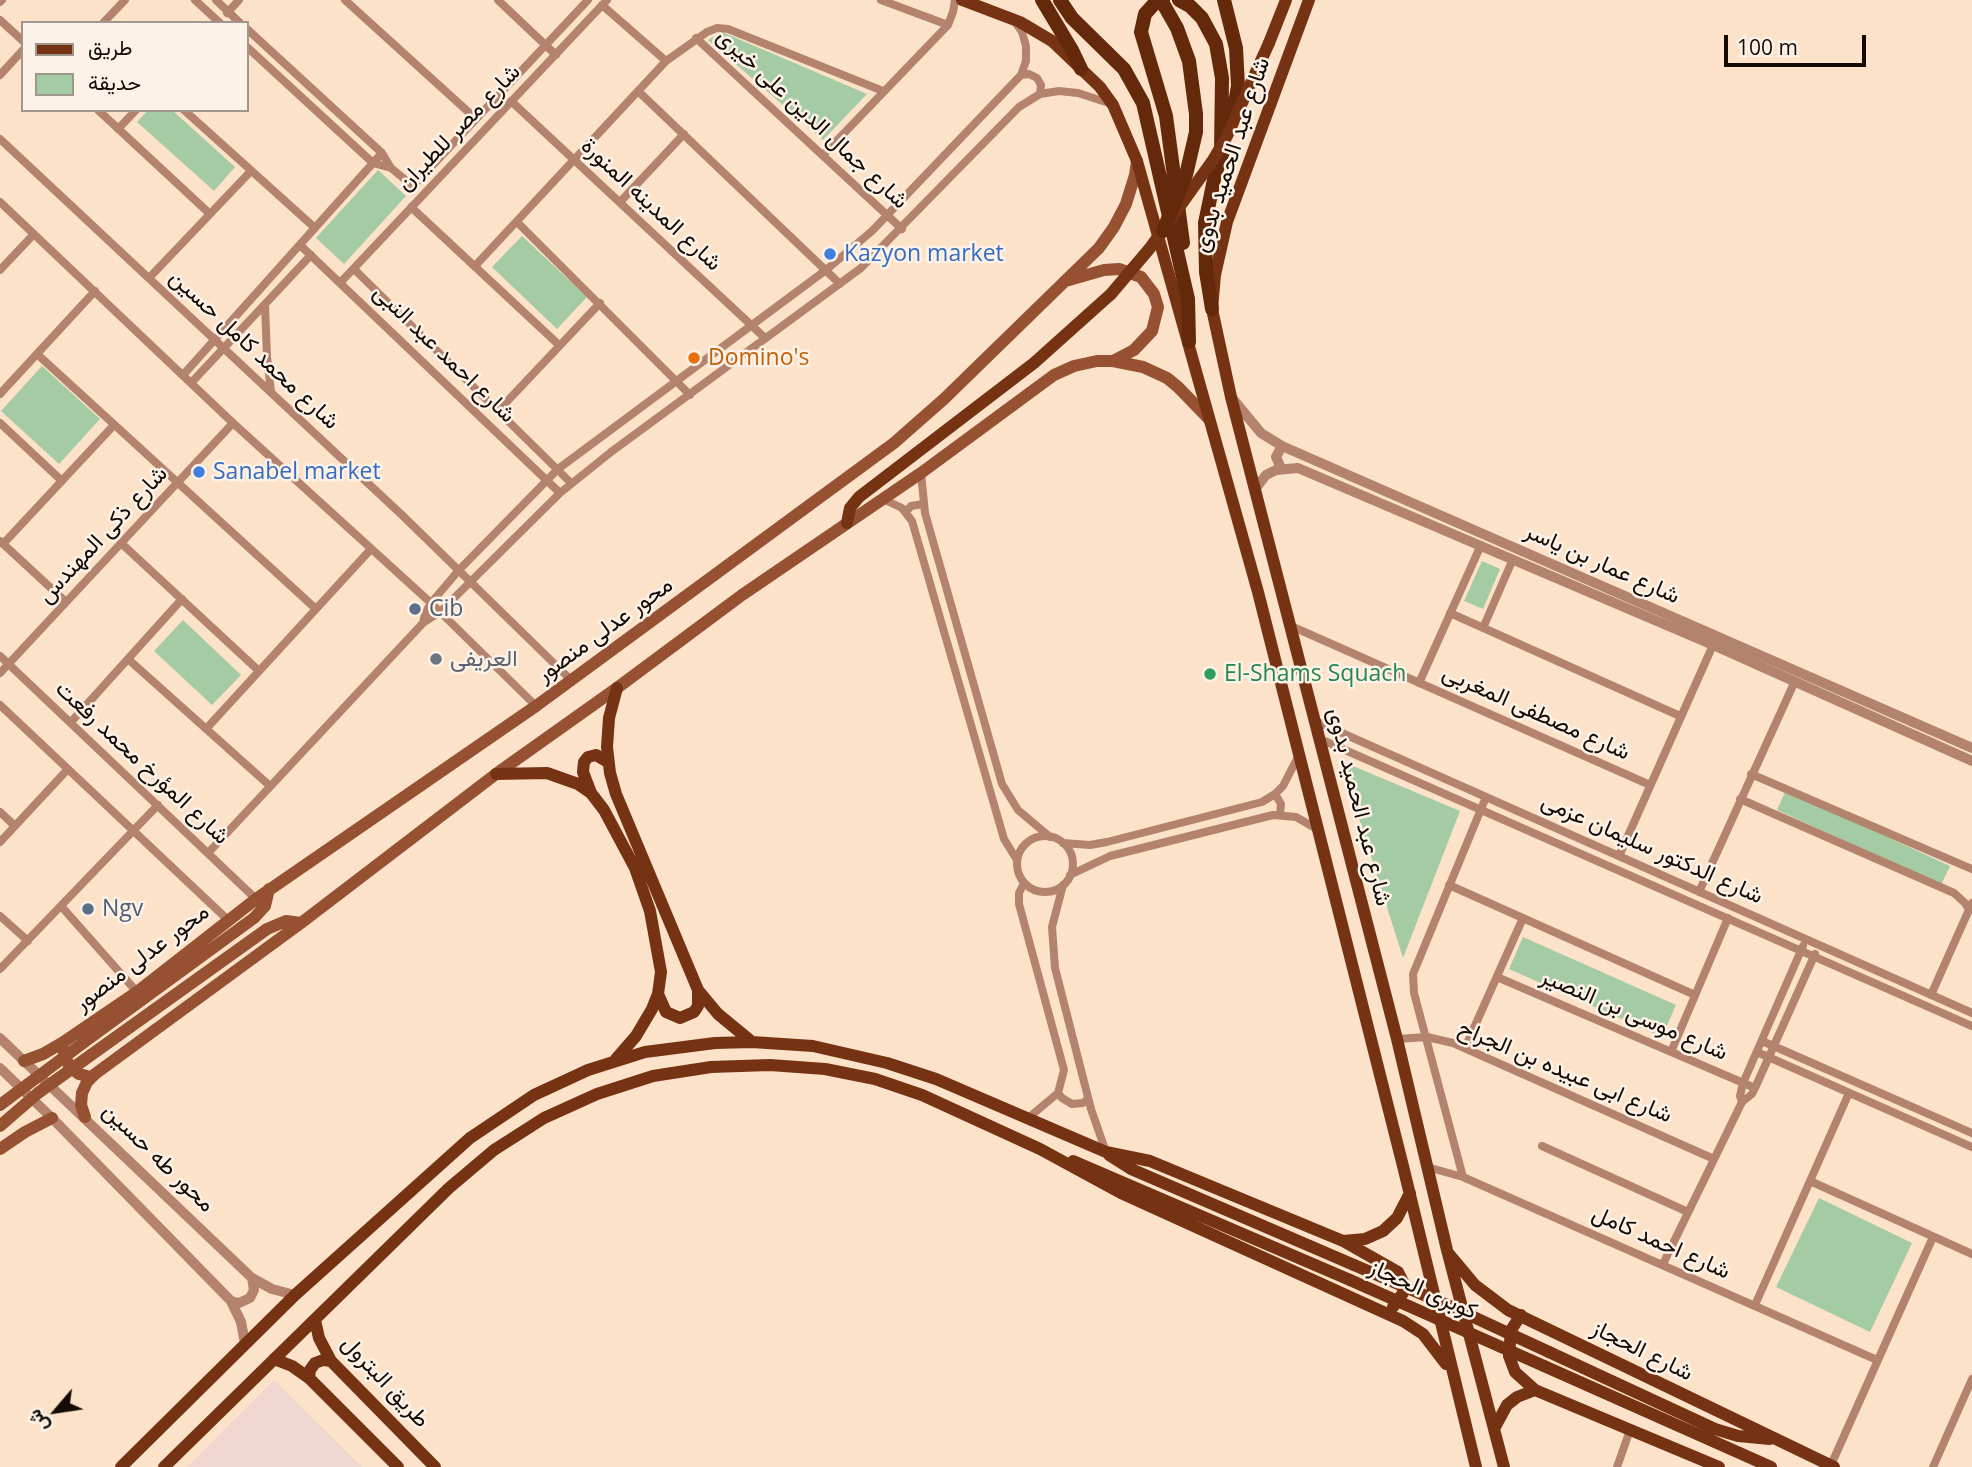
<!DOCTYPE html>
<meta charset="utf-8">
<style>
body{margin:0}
#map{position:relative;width:1972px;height:1467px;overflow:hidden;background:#fce2c9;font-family:"Open Sans",Vazirmatn,sans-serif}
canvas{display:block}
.legend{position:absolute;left:21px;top:21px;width:228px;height:91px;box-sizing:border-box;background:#fdf2e8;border:2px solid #9f968d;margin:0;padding:9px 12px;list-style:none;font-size:21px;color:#130b04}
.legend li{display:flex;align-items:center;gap:14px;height:35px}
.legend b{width:35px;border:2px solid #9f968d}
.north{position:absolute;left:21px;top:1376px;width:70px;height:70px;-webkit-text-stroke:5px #fdf2e8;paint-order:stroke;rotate:241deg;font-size:19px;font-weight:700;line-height:28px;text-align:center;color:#130b04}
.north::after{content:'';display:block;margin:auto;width:24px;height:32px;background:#130b04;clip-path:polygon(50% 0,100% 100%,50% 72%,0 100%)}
.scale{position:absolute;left:1724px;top:35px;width:142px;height:32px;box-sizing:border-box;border:4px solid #130b04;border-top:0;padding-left:9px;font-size:21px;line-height:24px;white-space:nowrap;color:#130b04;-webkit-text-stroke:5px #fdf2e8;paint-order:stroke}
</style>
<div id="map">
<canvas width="1972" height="1467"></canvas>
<ul class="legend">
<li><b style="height:9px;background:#753313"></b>طريق</li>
<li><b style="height:19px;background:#a4cba4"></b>حديقة</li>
</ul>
<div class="north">ش</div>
<div class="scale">100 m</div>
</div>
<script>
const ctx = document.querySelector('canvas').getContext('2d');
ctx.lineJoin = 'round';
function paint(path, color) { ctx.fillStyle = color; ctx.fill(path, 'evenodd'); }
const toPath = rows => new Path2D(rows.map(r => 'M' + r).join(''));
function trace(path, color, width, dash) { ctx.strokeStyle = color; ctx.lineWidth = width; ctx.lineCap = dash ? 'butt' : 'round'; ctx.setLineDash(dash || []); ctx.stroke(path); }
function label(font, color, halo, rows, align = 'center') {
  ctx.font = font + ' "Open Sans",Vazirmatn,sans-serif'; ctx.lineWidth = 5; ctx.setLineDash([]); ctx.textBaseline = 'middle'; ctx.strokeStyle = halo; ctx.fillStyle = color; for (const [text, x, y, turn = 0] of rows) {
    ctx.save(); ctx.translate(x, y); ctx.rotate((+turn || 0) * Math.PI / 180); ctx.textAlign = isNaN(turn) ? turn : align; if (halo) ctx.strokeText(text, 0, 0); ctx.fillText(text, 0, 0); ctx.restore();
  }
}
const industrial = toPath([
 [274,1380,362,1467,187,1467]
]);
const green = toPath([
 [722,32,867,94,823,140,708,40],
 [148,110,172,110,235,167,214,191,137,122],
 [378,170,406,196,344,264,316,238],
 [522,236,587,297,557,329,492,267],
 [42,366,100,419,59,464,1,411],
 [1482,561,1500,569,1483,609,1464,601],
 [183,620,241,675,212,705,154,651],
 [1341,761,1460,811,1403,958],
 [1786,790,1950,866,1941,885,1777,810],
 [1523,937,1676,1005,1662,1037,1509,969],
 [1819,1198,1912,1243,1870,1332,1776,1287]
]);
const minor = toPath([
 [195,0,220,23],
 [216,0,240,23],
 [345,0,475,118],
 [498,0,556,55],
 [881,0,948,25],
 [0,2,2,0],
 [602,5,666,61],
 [227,13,239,0],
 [0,20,23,41],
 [103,23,125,0],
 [247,29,382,153,391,168,414,187],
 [696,38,902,229],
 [247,47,373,163,391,168],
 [0,75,23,50],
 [1021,75,1029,74,1037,78,1041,85,1040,94],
 [638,91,840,284],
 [511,101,765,338],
 [98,110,210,214],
 [184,110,315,228],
 [118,129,136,110],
 [0,139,403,516,571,680],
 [823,155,948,25,953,12,955,0],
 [413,186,588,0],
 [0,202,233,423,431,603,536,706],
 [620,202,684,134],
 [411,207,559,345],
 [517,222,690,395],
 [300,245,560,493],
 [475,266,666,61,707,32,717,28,728,29,883,91],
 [354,269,571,483],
 [0,270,34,234],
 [149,278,251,171],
 [340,283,607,0],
 [265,305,267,357,271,392],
 [37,354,316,609],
 [183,375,382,153],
 [191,383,311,255],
 [0,394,95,291],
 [498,411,600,303],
 [0,423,62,481],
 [921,473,925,513,1002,784,1018,810,1050,837],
 [883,499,902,508,912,521,1004,839,1017,860],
 [906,512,911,506,923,504],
 [0,541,66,602],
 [121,543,259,671],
 [3,544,114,425],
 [1450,613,1680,716],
 [423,623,425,614,431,603,459,570,558,469,826,270,872,231,1021,75,1026,61,1026,46,1022,32,1016,23],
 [1291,626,1650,785],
 [1483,628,1513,559],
 [0,656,256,899],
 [128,659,270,786],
 [0,673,233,423],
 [1419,683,1481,545],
 [0,705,228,920],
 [1315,721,1972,1013],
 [71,722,182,599],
 [206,729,371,549],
 [1320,739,1972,1026],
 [1751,774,1972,869],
 [1275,794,1281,804,1280,815],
 [1740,799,1954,893,1965,903,1969,910],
 [0,812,15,826],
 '1017 864a28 28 0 1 1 56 0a28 28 0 1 1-56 0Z',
 [0,842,68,769],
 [1063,843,1090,845,1107,842,1262,802,1275,794,1283,786,1299,755],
 [209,852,423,623,440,612,560,493,611,452,861,268,1019,107,1040,94,1059,91,1078,93,1112,104],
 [1619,856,1713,645],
 [1070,875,1110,856,1273,815,1296,817,1317,829],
 [1024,883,1019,893,1019,904,1064,1070,1058,1093,1027,1119],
 [1063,885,1052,927,1055,968,1091,1109,1106,1152],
 [1449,885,1695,995],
 [1699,892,1795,681],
 [61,906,137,992],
 [0,916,28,941],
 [0,969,158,805],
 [1497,977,1755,1088],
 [1931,995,1972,903],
 [1397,1039,1427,1037,1453,1043,1714,1159],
 [1762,1041,1972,1133],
 [1465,1048,1523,918],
 [1671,1052,1728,918],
 [1757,1052,1972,1147],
 [1058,1093,1062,1098,1072,1104,1083,1103,1088,1099],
 [1742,1102,1740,1096,1743,1083,1803,946],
 [1542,1146,1688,1212],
 [1427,1167,1463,1177,1877,1360],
 [1463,1177,1414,993,1413,974,1486,797],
 [1810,1181,1972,1254],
 [1663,1264,1742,1102,1752,1094,1755,1088,1815,954],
 [1755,1305,1849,1093],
 [1831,1465,1933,1237],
 [1617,1467,1630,1430],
 [1933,1467,1972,1379]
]);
const tertiary = toPath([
 [1232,398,1261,433,1282,446,1972,748],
 [1281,468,1276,457,1282,446],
 [1256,488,1266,475,1276,470,1298,468,1713,645,1972,761],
 [0,1038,252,1278,272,1289,295,1295],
 [0,1068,52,1118,231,1301,241,1322,245,1343],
 [231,1301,239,1303,250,1298,254,1290,252,1278]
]);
const secondary = toPath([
 [1069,280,1104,270,1119,269,1141,277,1154,294,1158,307,1152,331,1134,350,1113,361],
 [83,1043,254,918,265,906,269,889],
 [62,1047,69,1066,79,1074,91,1077],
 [91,1055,267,929,286,921,301,923],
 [24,1061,43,1054,62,1043,137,992,256,899,536,706,894,443,944,399,1099,248,1114,227,1126,204,1135,175,1137,161],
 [85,1117,81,1105,82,1093,87,1082,95,1074,301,923,496,774,617,688,742,595,921,473,1054,375,1074,366,1097,361,1113,361,1143,367,1167,378,1178,387,1209,419],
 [0,1149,25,1132,52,1118]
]);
const primary = toPath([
 [962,0,1020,22,1052,41,1100,87,1113,105,1137,161,1258,592,1403,1166,1476,1467],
 [1309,0,1227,222,1215,275,1212,309,1231,397,1397,1039,1447,1250,1504,1467],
 [1269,43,1286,0],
 [847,523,850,508,859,497,1034,363,1111,294],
 [617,688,609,718,607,747,610,773,616,794,698,990,718,1014,752,1042],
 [496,774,547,773,578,784,591,793,604,810,635,868,650,911,661,972,658,994,652,1009,636,1036,616,1059],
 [591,793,583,772,584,762,588,757,596,755,608,762],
 [658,994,666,1012,680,1018,694,1012,698,1006,698,991],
 [1109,1155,1131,1169,1354,1265],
 [1073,1161,1350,1280],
 [1345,1242,1398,1272,1403,1282,1403,1293,1393,1307],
 [1449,1254,1475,1285,1508,1310,1834,1467],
 [1521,1315,1511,1330,1509,1356,1515,1372,1535,1390],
 [315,1320,319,1338,331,1361,435,1467],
 [1549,1352,1715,1429,1738,1436,1770,1439],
 [274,1359,292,1366,309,1378,398,1467],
 [1544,1366,1771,1467],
 [309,1378,310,1370,315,1363,323,1360,331,1361],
 [1494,1429,1507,1405,1517,1397,1535,1390,1719,1467],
 [121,1467,295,1295,470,1138,534,1095,588,1070,645,1052,715,1043,752,1042,813,1046,887,1063,936,1079,1106,1152,1150,1161,1343,1241,1365,1239,1383,1231,1397,1218,1410,1193],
 [164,1467,449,1188,494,1150,544,1118,597,1094,653,1076,711,1067,770,1065,825,1069,875,1079,922,1095,1040,1149,1121,1193,1403,1321,1423,1334,1446,1364]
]);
const trunk = toPath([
 [1042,0,1072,50,1081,69],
 [1060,0,1072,18,1124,69,1143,103,1188,299,1189,342],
 [1163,0,1154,4,1145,14,1141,32,1166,116,1183,243],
 [1179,0,1190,6,1202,18,1216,44,1222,78,1221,151],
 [1224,0,1236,48,1238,86,1232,120],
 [1212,309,1206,272,1205,223,1215,175,1225,146]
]);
const secondaryBridge = toPath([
 [0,1105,83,1043],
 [0,1126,38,1093,91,1055]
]);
const primaryBridge = toPath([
 [1111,294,1150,248,1213,160,1227,136,1269,43],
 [1354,1265,1454,1308,1549,1352],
 [1350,1280,1544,1366]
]);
const trunkBridge = toPath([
 [1161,0,1177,28,1189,61,1196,114,1196,132,1186,175,1163,231]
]);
const markers = [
 [830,254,7,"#3f7fe0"],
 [694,358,7,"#e8710a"],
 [199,472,7,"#3f7fe0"],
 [415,609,7,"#5c6f8a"],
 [436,659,7,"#6b7280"],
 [1210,674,7,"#2e9e5b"],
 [88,909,7,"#5c6f8a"]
];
const streetNames = [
 ["شارع جمال الدين على خيرى",812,119,43],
 ["شارع مصر للطيران",459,128,-46],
 ["شارع عبد الحميد بدوى",1232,155,-72],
 ["شارع المدينه المنورة",651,205,43],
 ["شارع محمد كامل حسين",254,350,43],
 ["شارع احمد عبد النبى",444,354,44],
 ["شارع ذكى المهندس",103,535,-47],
 ["شارع عمار بن ياسر",1602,564,24],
 ["محور عدلى منصور",605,630,-36],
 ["شارع مصطفى المغربى",1536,713,24],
 ["شارع المؤرخ محمد رفعت",142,763,43],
 ["شارع عبد الحميد بدوى",1359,807,76],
 ["شارع الدكتور سليمان عزمى",1652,849,24],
 ["محور عدلى منصور",142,958,-37],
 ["شارع موسى بن النصير",1634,1015,23],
 ["شارع ابى عبيده بن الجراح",1565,1072,23],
 ["محور طه حسين",158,1158,44],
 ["شارع احمد كامل",1661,1243,24],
 ["كوبرى الحجاز",1423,1290,24],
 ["شارع الحجاز",1642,1351,26],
 ["طريق البترول",385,1382,47]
];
const shopNames = [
 ["Kazyon market",844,254],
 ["Sanabel market",213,472]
];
const foodNames = [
 ["Domino's",708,358]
];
const serviceNames = [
 ["Cib",429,609],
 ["Ngv",102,909]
];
const worshipNames = [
 ["العريفى",450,659]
];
const leisureNames = [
 ["El-Shams Squach",1224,674]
];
paint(industrial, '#f0d7d0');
paint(green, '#a4cba4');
trace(minor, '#b3836e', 8);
trace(tertiary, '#b3836e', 10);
trace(secondary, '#955132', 12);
trace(primary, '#753313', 12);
trace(trunk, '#64280a', 14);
trace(secondaryBridge, '#955132', 12);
trace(primaryBridge, '#753313', 12);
trace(trunkBridge, '#64280a', 14);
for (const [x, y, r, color] of markers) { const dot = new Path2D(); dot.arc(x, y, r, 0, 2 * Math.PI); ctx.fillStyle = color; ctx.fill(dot); trace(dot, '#fdf2e8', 2.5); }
label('23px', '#130b04', '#fdf2e8', streetNames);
label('23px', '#366cbe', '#fdf2e8', shopNames, 'left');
label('23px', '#c56008', '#fdf2e8', foodNames, 'left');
label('23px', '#4e5e75', '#fdf2e8', serviceNames, 'left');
label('23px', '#5b616d', '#fdf2e8', worshipNames, 'left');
label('23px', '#27864d', '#fdf2e8', leisureNames, 'left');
</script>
